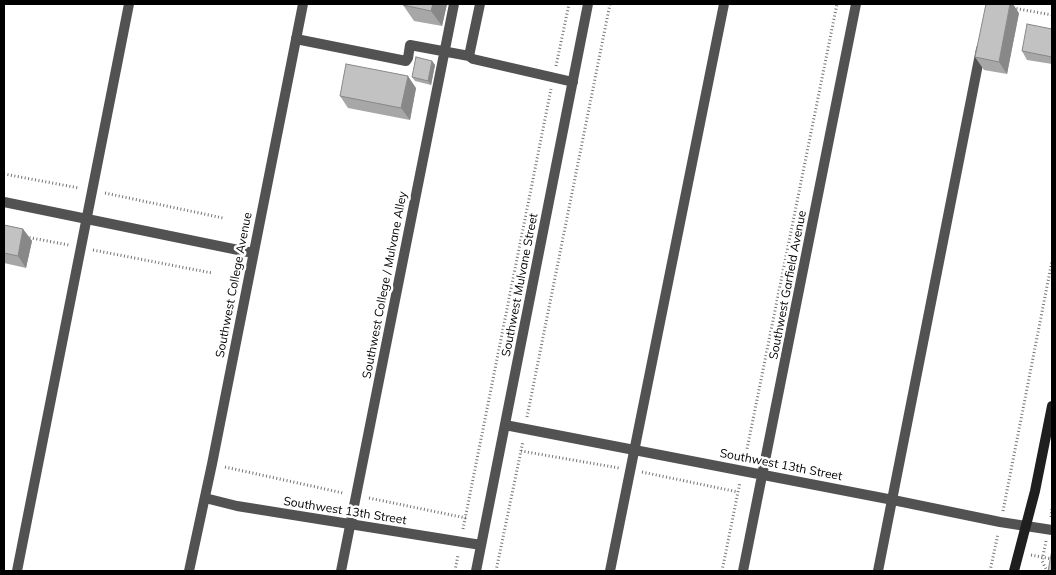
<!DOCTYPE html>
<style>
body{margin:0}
#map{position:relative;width:1056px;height:575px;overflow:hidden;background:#fff;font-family:Mulish,sans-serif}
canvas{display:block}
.frame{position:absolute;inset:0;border:5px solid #000;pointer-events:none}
</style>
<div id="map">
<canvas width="1056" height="575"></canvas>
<div class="frame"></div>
</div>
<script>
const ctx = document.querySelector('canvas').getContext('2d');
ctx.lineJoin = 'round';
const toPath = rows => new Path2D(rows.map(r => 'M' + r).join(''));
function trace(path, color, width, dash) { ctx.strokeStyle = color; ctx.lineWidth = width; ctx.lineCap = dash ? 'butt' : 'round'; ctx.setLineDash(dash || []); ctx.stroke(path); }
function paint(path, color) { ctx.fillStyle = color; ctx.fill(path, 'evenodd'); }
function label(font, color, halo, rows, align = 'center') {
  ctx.font = font + ' Mulish,sans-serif'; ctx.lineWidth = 5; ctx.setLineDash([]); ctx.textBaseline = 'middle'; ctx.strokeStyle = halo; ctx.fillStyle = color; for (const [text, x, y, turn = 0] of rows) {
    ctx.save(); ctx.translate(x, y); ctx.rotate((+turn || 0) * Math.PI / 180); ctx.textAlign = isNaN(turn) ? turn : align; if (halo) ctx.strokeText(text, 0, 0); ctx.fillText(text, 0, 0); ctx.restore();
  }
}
const path = toPath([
 [1013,8,1052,15],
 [556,66,569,4],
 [4,174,79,188],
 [105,193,223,218],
 [26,237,69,245],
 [93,250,212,273],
 [527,417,610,4],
 [521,451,619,468],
 [745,459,837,4],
 [225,467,343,493],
 [642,472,738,492],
 [369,498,466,518],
 [1003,511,1052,261],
 [1051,517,1052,508],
 [463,529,551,89],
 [1046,541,1042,561,1047,571],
 [1031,555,1052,559],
 [455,571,458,555],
 [496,571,523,441],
 [722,571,740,482],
 [990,571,998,534]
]);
const lane = toPath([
 [480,4,469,56,473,59,573,82],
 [296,39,406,61,408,58,410,45,469,56],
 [17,571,129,4],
 [341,571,454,4],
 [610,571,724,4],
 [878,571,981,49]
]);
const street = toPath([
 [4,202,253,253],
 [505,425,893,500,1000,522,1052,530],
 [205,498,237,506,481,545],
 [189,571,212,464,303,4],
 [476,571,588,4],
 [743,571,856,4]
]);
const secondary = toPath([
 [1014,571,1035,491,1052,406]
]);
const wall = toPath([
 [403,4,447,4,442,26,414,21,403,5],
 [1019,13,1007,74,984,70,975,57],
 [1052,29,1052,64,1027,60,1022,51],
 [432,61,435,65,431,85,415,81,412,77],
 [416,88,410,120,348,108,340,96],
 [4,225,23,229,32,241,26,268,4,263]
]);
const shadedWall = toPath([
 [433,4,447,4,442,26,431,11],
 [1010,4,1013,4,1019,13,1007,74,999,62],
 [432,61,435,65,431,85,428,81],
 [408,76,416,88,410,120,401,108],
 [23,229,32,241,26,268,18,256]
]);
const building = toPath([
 [403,4,433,4,431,11,403,5,403,4],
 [986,4,1010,4,999,62,975,57,986,4],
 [1027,24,1052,29,1052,57,1022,51,1027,24],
 [416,57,432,61,428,81,412,77,416,57],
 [346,64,408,76,401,108,340,96,346,64],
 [4,225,23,229,18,256,4,253,4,225],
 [1052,550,1052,571,1048,571,1052,550]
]);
const streetNames = [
 ["Southwest College Avenue",234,285,-79],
 ["Southwest College / Mulvane Alley",385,285,-79],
 ["Southwest Mulvane Street",520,285,-79],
 ["Southwest Garfield Avenue",788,285,-79],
 ["Southwest 13th Street",781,465,11],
 ["Southwest 13th Street",345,511,9]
];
trace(path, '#747474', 3, [1, 2.5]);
trace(lane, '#525252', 10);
trace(street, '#525252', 10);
trace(secondary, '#1f1f1f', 10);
paint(wall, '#a7a7a7');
paint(shadedWall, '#888');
paint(building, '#c2c2c2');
trace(building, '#888', 1);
label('12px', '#000', '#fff', streetNames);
</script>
